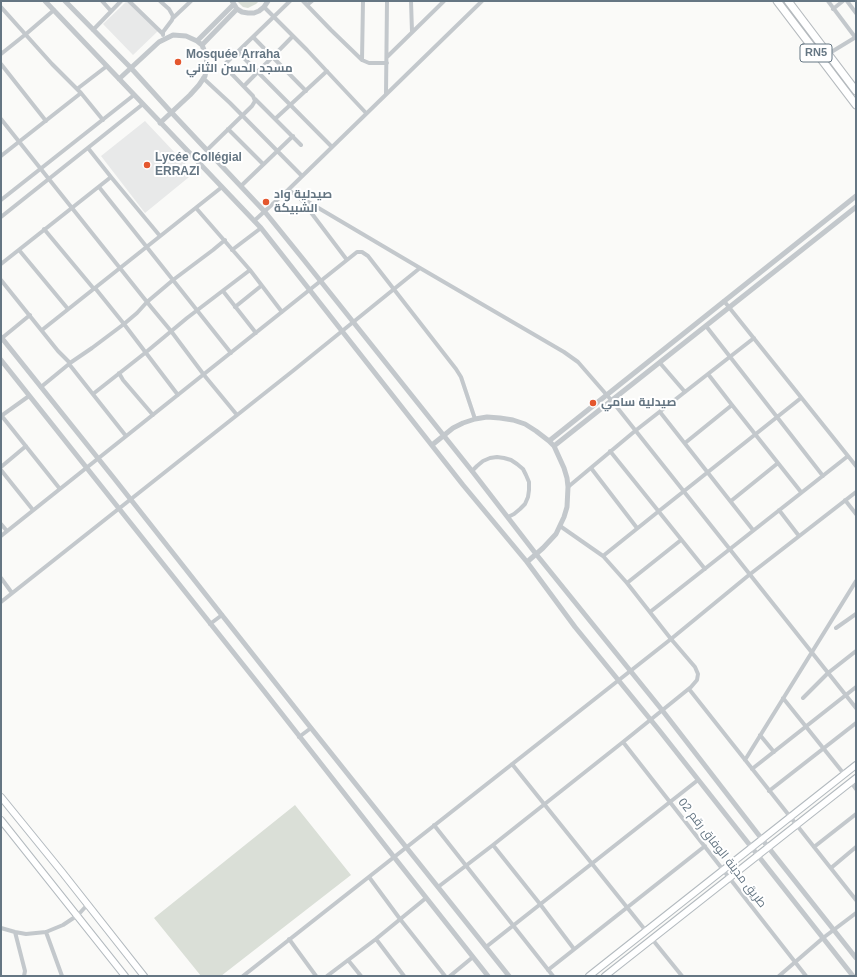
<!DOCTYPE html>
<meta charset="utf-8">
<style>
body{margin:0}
#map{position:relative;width:857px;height:977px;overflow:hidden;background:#fafaf8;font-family:Arial,sans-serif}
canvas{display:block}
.frame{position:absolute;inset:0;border:2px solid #657683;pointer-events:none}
</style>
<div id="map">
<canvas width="857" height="977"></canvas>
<div class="frame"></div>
</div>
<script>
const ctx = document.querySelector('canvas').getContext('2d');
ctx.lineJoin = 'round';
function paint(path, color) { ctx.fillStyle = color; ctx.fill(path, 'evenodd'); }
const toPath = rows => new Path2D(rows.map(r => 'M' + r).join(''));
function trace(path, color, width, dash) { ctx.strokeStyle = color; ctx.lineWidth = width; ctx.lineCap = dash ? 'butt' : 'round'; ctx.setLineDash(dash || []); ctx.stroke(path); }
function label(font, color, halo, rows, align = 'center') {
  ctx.font = font + ' Arial,Cairo,sans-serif'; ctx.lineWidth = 4; ctx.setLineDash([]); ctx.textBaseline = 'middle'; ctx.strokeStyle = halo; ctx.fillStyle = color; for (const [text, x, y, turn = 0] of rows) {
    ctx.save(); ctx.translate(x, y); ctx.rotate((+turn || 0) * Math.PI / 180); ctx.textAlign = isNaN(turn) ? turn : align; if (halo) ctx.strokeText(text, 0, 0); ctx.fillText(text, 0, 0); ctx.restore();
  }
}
const built = toPath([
 [127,1,129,1,158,31,133,55,103,24],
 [145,121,194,173,145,213,101,156]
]);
const green = toPath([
 [237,1,259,1,256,4,248,8,243,7],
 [295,805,351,875,221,976,201,976,154,918]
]);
const minor = toPath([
 [102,1,111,11],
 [129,1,163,34],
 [160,1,169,9,173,16,172,20,163,32,163,35],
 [303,1,331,30,362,60],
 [363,1,362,60,369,63,387,63],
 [411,1,412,32],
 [828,1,855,37],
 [847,1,856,13],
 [307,5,312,1],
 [1,7,52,64,81,93,103,120],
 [264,7,307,50,366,113],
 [833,9,843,1],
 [173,18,191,1],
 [93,30,121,1],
 [253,37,306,91],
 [238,52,332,147],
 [1,54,26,34,54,10],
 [828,54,856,37],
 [387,57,444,1],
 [1,64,46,121],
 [203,78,230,103,302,176],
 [244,86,293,36],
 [77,89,107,66],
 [386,94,387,1],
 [255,99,301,145],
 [1,119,151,307,171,331,204,375,237,415],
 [275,119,327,71],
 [228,129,263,164],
 [207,150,252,106,255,101,253,96,226,68,226,63,290,1],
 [1,156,81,93],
 [111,177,160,236],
 [241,186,293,136],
 [99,187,231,353],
 [288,190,420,268,564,352,578,362,612,401,856,708],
 [300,198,347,260],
 [1,200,134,95],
 [196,208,250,270,282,312],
 [1,217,143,104],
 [254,221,288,190,482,1],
 [44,229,94,289],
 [19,250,68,309],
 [232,250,261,228],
 [1,264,111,177,88,148],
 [1,280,58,351,70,363,69,364,126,436],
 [95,288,124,324,178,395],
 [223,291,256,333],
 [724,301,856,466],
 [235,307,261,286],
 [706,326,823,476],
 [42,330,222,187],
 [2,338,30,315],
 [70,363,92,348,124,324,137,313,147,302,173,280,213,250,225,240],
 [660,363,685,392],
 [119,373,123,380,153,415],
 [708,374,732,405,801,492],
 [41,387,69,364],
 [93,394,145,353,187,318,250,270],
 [660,412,753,530],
 [1,415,60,489],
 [1,416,29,396],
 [685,443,732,405],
 [610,451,705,569],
 [1,467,26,446],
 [591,468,637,528],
 [1,470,33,510],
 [472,471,477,466,483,461,490,458,497,457,504,458,511,460,517,464,523,469,526,475,529,482,529,490,528,497,525,504,520,509,514,514,508,517],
 [568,487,635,431,754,338],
 [845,500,856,514],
 [731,501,778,463],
 [779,510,799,536],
 [1,524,7,531],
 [1,536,357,252,362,252,368,256,456,369,461,377,475,419],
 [603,556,659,511,801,398],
 [1,578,12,593],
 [627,583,681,540],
 [1,602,294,370,420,268],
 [650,612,848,456],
 [210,624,222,615],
 [836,628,856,614],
 [689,689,856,900],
 [783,698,844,774],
 [803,698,828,673,856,651],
 [760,735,774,752],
 [299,737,311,728],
 [623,742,806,976],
 [745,760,856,581],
 [512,764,646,931],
 [752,769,856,687],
 [851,782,856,789],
 [769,791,856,723],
 [434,825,553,976],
 [493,845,540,904,574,949],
 [814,847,856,814],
 [831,868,856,847],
 [369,877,400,919,445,976],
 [438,887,493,845,623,742,691,687,697,680,698,674,695,667,671,639,627,583,603,556,560,526],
 [1,928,15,932,26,934,46,932,63,925,78,915,88,904],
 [15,932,25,971,24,976],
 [46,932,62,976],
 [289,939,316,976],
 [376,939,404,976],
 [652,939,682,976],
 [486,947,670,802,698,780],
 [348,960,361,976],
 [548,970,705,846],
 [243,976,671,639,749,575,856,492],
 [327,976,376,939,426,898],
 [450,976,473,957],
 [779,976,823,938,856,913]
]);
const tertiary = toPath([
 [45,1,261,228,463,485,527,562,575,627,659,730,853,976],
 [65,1,131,68,171,112,265,212,303,259,472,471,536,554,662,710,768,847,856,958],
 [232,1,237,9,242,12,248,13,254,13,259,11,264,7,268,1],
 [197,41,233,5],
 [202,45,237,9],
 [119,79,159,42,173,35,186,36,197,41,202,45,206,55,207,65,205,76,199,85,190,95,160,123],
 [1,337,113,477,311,728,509,976],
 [1,360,264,691,394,857,488,976],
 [549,441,856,196],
 [432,445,453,428,463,423,475,419,487,417,500,418,513,420,525,424,536,431,549,441,554,446,564,468,567,478,568,487,567,507,564,517,556,534,543,548,527,562],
 [554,446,856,207]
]);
const secondary = toPath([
 [1,797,62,872,144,976],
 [1,820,125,976],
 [589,976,856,765],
 [605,976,856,778]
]);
const primary = toPath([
 [777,1,856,105],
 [788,1,856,91]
]);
const markers = [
 [178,62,4,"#e4572e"],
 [147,165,4,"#e4572e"],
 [266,202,4,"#e4572e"],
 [593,403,4,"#e4572e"]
];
const shields = [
 [816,53,32]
];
const shieldNames = [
 ["RN5",816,53]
];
const poiNames = [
 ["Mosquée Arraha",186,55],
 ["مسجد الحسن الثاني",186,69],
 ["Lycée Collégial",155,158],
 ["ERRAZI",155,172],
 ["صيدلية واد",274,195],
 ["الشبيكة",274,209],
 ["صيدلية سامي",601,403]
];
const streetNames = [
 ["طريق مدينة الوفاق رقم 02",722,853,52]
];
paint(built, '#e8e9e9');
paint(green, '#dadfd7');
trace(secondary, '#b3babf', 8);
trace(primary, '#b5babe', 9);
trace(minor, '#c3c8cc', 4);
trace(tertiary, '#c3c8cc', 5);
trace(secondary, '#fff', 6);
trace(primary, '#fff', 7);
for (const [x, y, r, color] of markers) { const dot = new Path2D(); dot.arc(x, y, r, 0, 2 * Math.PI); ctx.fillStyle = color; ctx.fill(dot); trace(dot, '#fff', 1.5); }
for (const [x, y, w] of shields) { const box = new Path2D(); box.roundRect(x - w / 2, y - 9, w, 18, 3); ctx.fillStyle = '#fff'; ctx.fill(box); trace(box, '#657683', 1); }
label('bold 11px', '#657683', null, shieldNames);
label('bold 12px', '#657683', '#fff', poiNames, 'left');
label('12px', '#657683', '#fff', streetNames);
</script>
